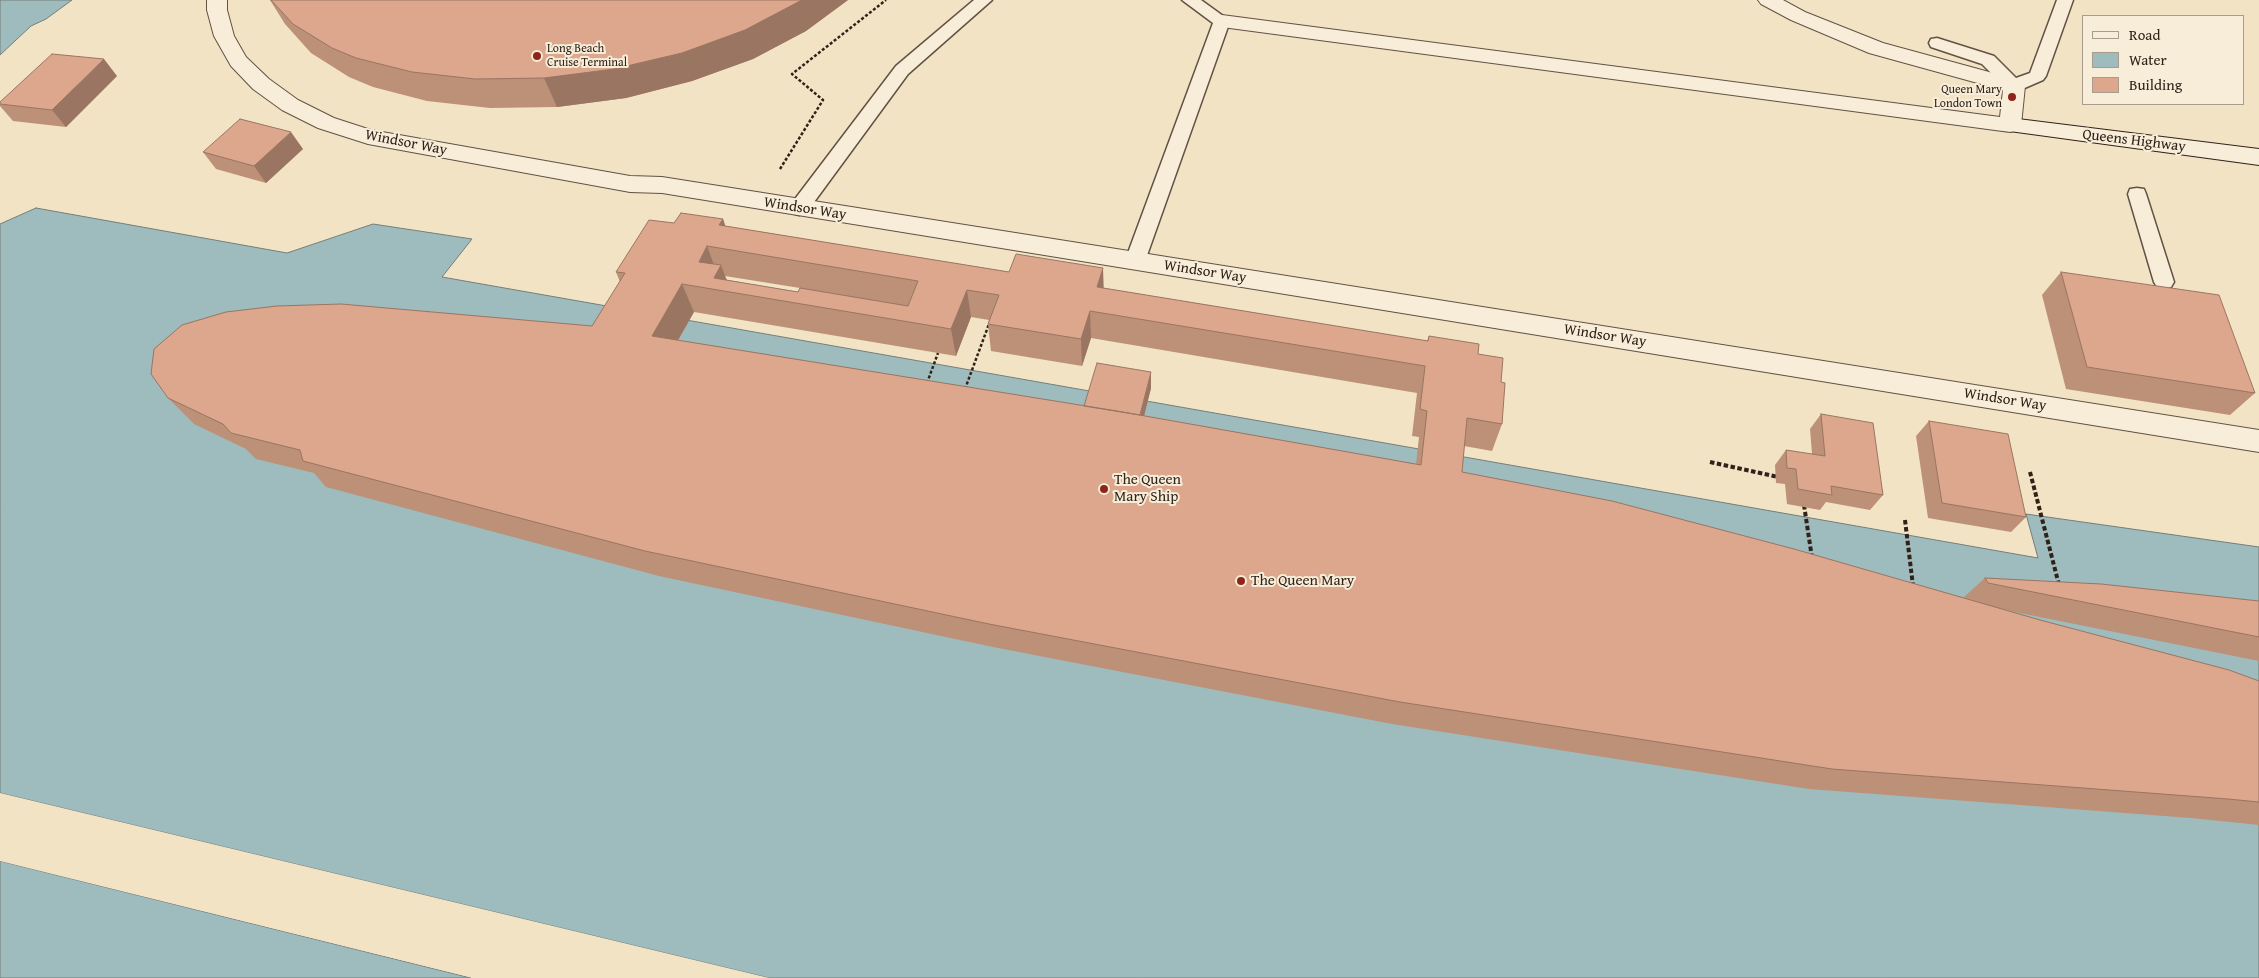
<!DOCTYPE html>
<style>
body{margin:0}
#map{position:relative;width:2259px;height:978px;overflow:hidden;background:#f2e3c5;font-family:"Gentium Book Plus",serif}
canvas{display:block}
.legend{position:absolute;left:2082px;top:15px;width:162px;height:90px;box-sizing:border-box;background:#f7edd9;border:1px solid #a89c8c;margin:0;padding:6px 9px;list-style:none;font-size:15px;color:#312219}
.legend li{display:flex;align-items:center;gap:10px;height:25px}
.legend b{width:25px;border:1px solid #a89c8c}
</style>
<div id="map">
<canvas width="2259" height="978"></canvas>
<ul class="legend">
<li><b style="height:6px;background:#f7edd9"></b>Road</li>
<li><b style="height:14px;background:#9ebcbd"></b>Water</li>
<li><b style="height:14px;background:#dca78c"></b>Building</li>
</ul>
</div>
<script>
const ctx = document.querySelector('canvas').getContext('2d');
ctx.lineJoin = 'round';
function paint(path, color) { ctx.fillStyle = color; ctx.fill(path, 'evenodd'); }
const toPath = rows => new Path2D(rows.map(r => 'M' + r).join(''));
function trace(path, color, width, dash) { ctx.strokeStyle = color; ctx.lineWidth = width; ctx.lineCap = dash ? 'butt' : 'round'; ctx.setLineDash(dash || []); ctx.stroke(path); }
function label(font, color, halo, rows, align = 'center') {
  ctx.font = font + ' "Gentium Book Plus",serif'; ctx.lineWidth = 4; ctx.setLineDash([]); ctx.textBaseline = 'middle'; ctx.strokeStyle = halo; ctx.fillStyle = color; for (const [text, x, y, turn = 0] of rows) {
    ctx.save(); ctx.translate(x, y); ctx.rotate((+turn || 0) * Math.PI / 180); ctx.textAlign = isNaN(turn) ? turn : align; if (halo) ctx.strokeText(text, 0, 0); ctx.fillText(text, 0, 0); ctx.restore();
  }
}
const water = toPath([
 [0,0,72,0,46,19,31,26,0,55,0,0],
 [36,208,287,253,373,224,472,239,442,277,2038,558,2026,514,2259,547,2259,978,769,978,0,793,0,224,36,208],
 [0,861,471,978,0,978,0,861]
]);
const pier = toPath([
 [0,793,769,978,759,978,0,795],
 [0,859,471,976,473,978,0,861]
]);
const pathFar1 = toPath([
 [780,169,823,100,792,74,886,0],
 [927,383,938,353],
 [965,389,989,324]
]);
const path = toPath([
 [1710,462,1778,477],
 [2030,472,2059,585],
 [1804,505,1812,558],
 [1905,520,1913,586]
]);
const service = toPath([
 [974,0,992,0,908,74,806,213,799,215,792,213,790,208,792,203,896,66,974,0],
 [1182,0,1201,0,1230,21,1145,261,1142,266,1135,268,1128,266,1125,261,1213,23,1182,0],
 [2057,0,2073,0,2046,76,2043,80,2020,90,2008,90,1982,64,1931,47,1929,43,1931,39,1937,38,1994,56,2016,78,2030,73,2057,0],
 [2137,188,2144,189,2146,194,2174,282,2171,287,2164,289,2157,287,2154,282,2128,194,2130,189,2137,188]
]);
const minor = toPath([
 [207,0,227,0,227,10,234,36,246,57,269,79,298,100,334,118,371,130,630,176,662,177,2259,430,2259,452,662,193,630,192,368,144,318,128,282,110,253,89,231,66,214,36,207,10,207,0]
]);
const tertiary = toPath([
 [1758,0,1783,0,1805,12,1883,43,2022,81,2025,86,2021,125,2018,130,2010,132,1222,27,1215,25,1212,21,1215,17,1222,15,2000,117,2003,90,1869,53,1791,20,1761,4,1758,0]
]);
const secondary = toPath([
 [2010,118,2259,149,2259,165,2002,130,1999,125,2002,120,2010,118]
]);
const wall = toPath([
 [270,0,848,0,806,31,753,59,692,81,626,98,557,107,490,108,427,101,373,87,349,77,311,53,285,24],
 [117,76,66,127,13,121,0,106,0,102],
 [303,149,266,183,216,169,203,152],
 [723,219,725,226,1009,272,1103,268,1103,288,1427,341,1429,336,1478,354,1501,382,1502,424,1492,451,1464,446,1462,472,1965,598,1964,597,1985,578,2259,601,2259,661,2005,610,2259,681,2259,825,2191,818,1809,789,1392,724,993,647,659,576,326,487,314,473,256,459,246,449,194,424,168,398,592,326,620,282,616,272,674,223],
 [725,276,800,288,798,292,727,280],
 [694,312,956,356,971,317,989,320,988,324,991,351,1082,366,1091,338,1417,393,1412,436,1419,437,1416,464,1144,416,1151,388,1084,406,678,340],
 [2061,272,2255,393,2230,415,2066,389,2042,295],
 [1821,414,1883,495,1870,510,1826,502,1820,510,1787,504,1785,484,1776,483,1775,465,1786,450,1812,454,1810,429],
 [1929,421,2026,517,2011,532,1928,518,1916,436]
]);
const shadedWall = toPath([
 [802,0,848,0,806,31,753,59,692,81,626,98,557,107,544,78],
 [104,59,117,76,66,127,52,110],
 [291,132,303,149,266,183,254,166],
 [723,219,733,248,719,225],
 [707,246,717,273,721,265,731,292,710,289,699,262],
 [1103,268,1104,296,1097,287],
 [682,284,694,312,665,363,652,336],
 [967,290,971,317,956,356,951,329],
 [1090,311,1091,338,1082,366,1081,339],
 [1151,372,1151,388,1138,440,1138,424]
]);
const building = toPath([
 [271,0,802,0,745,30,682,53,614,69,544,78,475,79,412,72,356,58,332,48,293,24,271,0],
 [52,54,104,59,52,110,0,104,0,102,52,54],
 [240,119,291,132,254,166,203,152,240,119],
 [681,213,723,219,719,225,1009,272,1016,254,1103,268,1097,287,1428,341,1429,336,1479,344,1478,354,1503,358,1501,382,1505,383,1502,424,1467,418,1462,472,1612,501,1794,549,2040,620,2229,670,2259,681,2259,802,2228,799,1832,769,1400,702,989,624,645,551,303,461,300,450,231,433,223,424,168,398,151,374,154,349,182,325,226,312,277,306,341,304,592,326,625,273,616,272,649,220,674,223,681,213],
 [707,246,918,281,908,306,800,288,798,292,714,278,721,265,699,262,707,246],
 [682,284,951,329,967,290,999,295,988,324,1081,339,1090,311,1425,366,1420,409,1427,411,1421,465,1117,411,652,336,682,284],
 [2061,272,2219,295,2255,393,2087,367,2061,272],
 [1097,363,1151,372,1140,415,1084,406,1097,363],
 [1821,414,1873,423,1883,495,1831,486,1832,495,1798,489,1796,469,1787,468,1786,450,1825,456,1821,414],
 [1929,421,2008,434,2026,517,1942,503,1929,421],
 [1985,578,2101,584,2259,601,2259,637,1988,583,1985,578]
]);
const markers = [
 [537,56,5,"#8f2418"],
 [2012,97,5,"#8f2418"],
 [1104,489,5,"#8f2418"],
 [1241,581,5,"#8f2418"]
];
const farPoinames = [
 ["Long Beach",547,49],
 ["Cruise Terminal",547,63],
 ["Queen Mary",2002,90,"right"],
 ["London Town",2002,104,"right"]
];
const streetNames = [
 ["Queens Highway",2134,141,7],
 ["Windsor Way",406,143,11],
 ["Windsor Way",805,209,9],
 ["Windsor Way",1205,272,9],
 ["Windsor Way",1605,336,9],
 ["Windsor Way",2005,400,9]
];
const poiNames = [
 ["The Queen",1114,480],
 ["Mary Ship",1114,497],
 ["The Queen Mary",1251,581]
];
paint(water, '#9ebcbd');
trace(water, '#727e7b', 1);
paint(pier, '#f2e3c5');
trace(service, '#615244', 3);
trace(minor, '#615244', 2);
trace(tertiary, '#615244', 2);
trace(secondary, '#312219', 2);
trace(pathFar1, '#312219', 2.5, [3, 2]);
trace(path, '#312219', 4, [4.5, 2.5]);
paint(service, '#f7edd9');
paint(minor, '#f7edd9');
paint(tertiary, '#f7edd9');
paint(secondary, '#f7edd9');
paint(wall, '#bd9078');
paint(shadedWall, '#9a7562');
paint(building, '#dca78c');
trace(building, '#9a7562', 1);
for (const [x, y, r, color] of markers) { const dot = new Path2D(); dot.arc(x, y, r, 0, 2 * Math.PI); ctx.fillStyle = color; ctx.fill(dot); trace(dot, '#f7edd9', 2); }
label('12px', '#312219', '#f7edd9', farPoinames, 'left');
label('15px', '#312219', '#f7edd9', streetNames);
label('15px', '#312219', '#f7edd9', poiNames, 'left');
</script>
